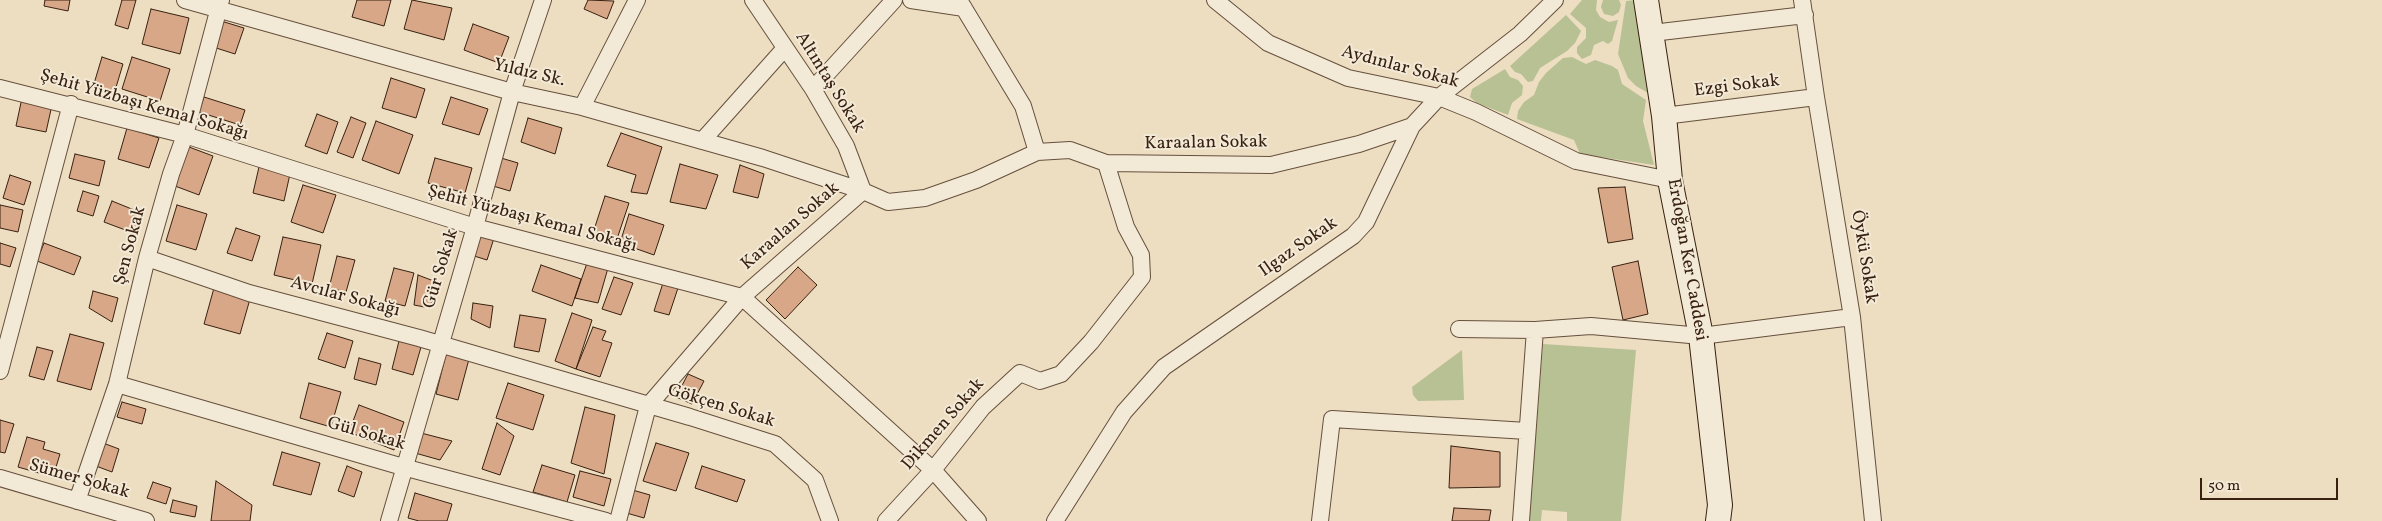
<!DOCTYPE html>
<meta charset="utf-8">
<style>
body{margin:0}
#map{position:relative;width:2382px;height:521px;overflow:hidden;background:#edddc1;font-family:Vollkorn,serif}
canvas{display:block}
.scale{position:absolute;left:2200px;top:478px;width:138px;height:22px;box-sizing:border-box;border:2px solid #382110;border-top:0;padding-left:6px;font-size:15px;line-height:18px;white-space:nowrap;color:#382110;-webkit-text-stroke:4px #f3e9d7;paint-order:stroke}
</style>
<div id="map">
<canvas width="2382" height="521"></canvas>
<div class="scale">50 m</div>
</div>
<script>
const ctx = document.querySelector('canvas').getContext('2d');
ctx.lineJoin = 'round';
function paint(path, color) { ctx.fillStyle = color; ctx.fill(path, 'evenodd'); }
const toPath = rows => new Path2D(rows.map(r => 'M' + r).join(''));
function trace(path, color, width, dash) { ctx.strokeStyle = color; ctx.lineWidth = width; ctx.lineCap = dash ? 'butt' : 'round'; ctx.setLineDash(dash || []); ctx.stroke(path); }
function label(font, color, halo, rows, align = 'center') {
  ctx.font = font + ' Vollkorn,serif'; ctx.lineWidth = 4; ctx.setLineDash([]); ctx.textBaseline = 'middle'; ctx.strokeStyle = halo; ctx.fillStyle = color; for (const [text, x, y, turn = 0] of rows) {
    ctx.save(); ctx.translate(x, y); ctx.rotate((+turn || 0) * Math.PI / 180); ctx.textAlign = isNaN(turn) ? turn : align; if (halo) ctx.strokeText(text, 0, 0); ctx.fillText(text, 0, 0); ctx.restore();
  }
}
const green = toPath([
 [1582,0,1597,0,1596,10,1600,17,1609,22,1618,20,1612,41,1608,44,1603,41,1594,45,1591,55,1582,59,1577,53,1577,47,1586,38,1586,28,1570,14],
 [1603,0,1619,0,1621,5,1619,12,1613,16,1604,14,1601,7],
 [1636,0,1650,94,1636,86,1628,78,1618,54,1626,1],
 [1566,15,1581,31,1575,43,1567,51,1540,68,1533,81,1528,82,1521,74,1515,72,1510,66],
 [1572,57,1586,64,1595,60,1612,66,1618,70,1622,84,1646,100,1643,121,1654,165,1580,154,1574,140,1517,119,1518,111,1524,102,1534,95,1539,82,1546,73,1563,58],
 [1505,69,1510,77,1518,80,1523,86,1522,95,1512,103,1508,115,1477,103,1470,97,1472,89],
 [1543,344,1636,350,1621,521,1567,521,1567,512,1542,510,1541,521,1529,521],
 [1462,350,1464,400,1418,401,1413,395,1412,387]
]);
const building = toPath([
 [45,0,70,0,68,11,44,6,45,0],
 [122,0,136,0,128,29,115,25,122,0],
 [357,0,391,0,384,26,352,17,357,0],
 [412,0,452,8,444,40,404,29,412,0],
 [588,0,614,1,607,19,584,9,588,0],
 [151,9,189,18,180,54,142,44,151,9],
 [221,21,244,28,235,54,213,47,221,21],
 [473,24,509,37,499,63,464,50,473,24],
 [102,57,123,64,114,94,93,87,102,57],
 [132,57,170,69,160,101,122,89,132,57],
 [391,78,425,89,416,118,382,108,391,78],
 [204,97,245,110,240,125,199,112,204,97],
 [451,97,488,109,479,135,442,124,451,97],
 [22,98,52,105,46,132,16,126,22,98],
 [317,114,338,122,327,154,305,146,317,114],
 [351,117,366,123,353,158,337,152,351,117],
 [528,118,562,128,555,154,521,142,528,118],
 [376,121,413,135,399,174,362,160,376,121],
 [127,128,159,138,149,168,118,159,127,128],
 [621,133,662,147,647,194,631,192,636,175,607,166,621,133],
 [189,147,213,156,199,195,175,186,189,147],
 [75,154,105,161,99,186,69,178,75,154],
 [435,158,472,168,465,193,428,183,435,158],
 [501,158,518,163,510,191,493,186,501,158],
 [680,164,718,175,706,209,670,202,680,164],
 [740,165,764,174,758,198,733,192,740,165],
 [259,167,290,174,284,201,253,193,259,167],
 [10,175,31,182,24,205,3,198,10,175],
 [303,185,336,195,323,233,291,222,303,185],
 [1625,187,1633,239,1608,243,1598,188,1625,187],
 [83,191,99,196,93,216,77,211,83,191],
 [605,196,629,203,615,245,591,239,605,196],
 [112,201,144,214,136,234,104,222,112,201],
 [0,205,23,210,18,232,0,228,0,205],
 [177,205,207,214,196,250,166,241,177,205],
 [629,214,664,225,654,255,620,243,629,214],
 [236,228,260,236,252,261,227,253,236,228],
 [479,230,495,235,487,260,471,255,479,230],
 [283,237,321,245,312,284,274,275,283,237],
 [0,243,16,248,10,267,0,264,0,243],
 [44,243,81,257,74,275,37,261,44,243],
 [337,256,355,260,346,292,329,288,337,256],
 [1638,261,1648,314,1623,320,1612,267,1638,261],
 [587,263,608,268,598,303,575,298,587,263],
 [541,265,581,279,572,306,532,291,541,265],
 [798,267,817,285,785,319,766,300,798,267],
 [394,268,414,273,405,306,385,301,394,268],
 [418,275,439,283,430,308,414,305,418,275],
 [614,277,633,283,621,315,602,309,614,277],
 [663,283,678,288,669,315,654,311,663,283],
 [214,288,250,299,240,334,204,324,214,288],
 [93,291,118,298,112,322,89,308,93,291],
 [473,303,493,306,490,328,471,319,473,303],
 [572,313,592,320,576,369,555,361,572,313],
 [520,315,546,319,539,352,514,347,520,315],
 [593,327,606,331,602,340,612,343,600,377,576,369,593,327],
 [327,333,353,341,345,368,318,359,327,333],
 [70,334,104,343,91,390,57,381,70,334],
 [399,341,421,347,413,375,392,369,399,341],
 [37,347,53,351,44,380,29,376,37,347],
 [446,354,469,359,458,400,436,394,446,354],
 [359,358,381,364,376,385,354,379,359,358],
 [688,374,704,381,692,404,676,397,688,374],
 [309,383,341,392,331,427,300,418,309,383],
 [508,383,544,395,533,430,496,418,508,383],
 [122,402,146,409,142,424,117,417,122,402],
 [359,405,404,422,394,450,349,432,359,405],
 [585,407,615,415,604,474,571,463,585,407],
 [0,420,14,424,5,453,0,452,0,420],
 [497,423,514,436,500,475,482,469,497,423],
 [421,433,452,441,440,460,415,453,421,433],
 [27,437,45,442,43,449,60,454,53,477,18,467,27,437],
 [103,443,119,449,112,472,96,466,103,443],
 [656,443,689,453,676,491,643,481,656,443],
 [1451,446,1500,452,1500,487,1449,488,1451,446],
 [282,452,320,463,311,495,273,485,282,452],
 [542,465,575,475,567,502,533,492,542,465],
 [347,466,362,472,354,497,338,491,347,466],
 [702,466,745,480,737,502,695,488,702,466],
 [580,471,611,479,604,506,573,497,580,471],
 [216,481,252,505,250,521,211,521,216,481],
 [153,482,171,488,166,504,147,498,153,482],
 [629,489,650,495,644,518,623,512,629,489],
 [415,493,452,504,447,521,419,521,408,518,415,493],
 [173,500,197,506,195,517,170,512,173,500],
 [1454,508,1491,510,1489,521,1452,521,1454,508]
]);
const street = toPath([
 [185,0,512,92,582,107,763,158,863,191,888,202,925,198,976,180,1037,152,1070,150,1106,163,1271,165,1359,144,1412,126],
 [753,0,813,89,846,146,863,191],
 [911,0,964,8],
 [959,0,1023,106,1037,152],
 [1215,0,1268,43,1348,78,1439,97,1476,112,1576,161,1670,180],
 [1802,0,1816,97,1852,317,1873,521],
 [1652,33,1805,15],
 [0,88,185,135,475,227,742,297,933,470,978,521],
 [813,89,894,0],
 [582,107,637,0],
 [1664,116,1816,97],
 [702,141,785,48],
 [147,258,249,293,419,338,690,417,775,444,815,480,830,521],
 [1459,329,1535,330,1591,326,1701,336,1852,317],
 [0,371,71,104],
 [117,384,403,467,606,521],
 [0,478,146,521],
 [77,501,117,384,147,258,171,174,185,135,221,0],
 [389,521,475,227,512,92,543,0],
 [618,521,648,406,742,297,863,191],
 [886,521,933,470,983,407,1020,373,1040,381,1061,374,1091,342,1142,277,1141,255,1126,227,1106,163],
 [1055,521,1124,412,1164,367,1353,236,1366,222,1412,126,1439,97,1520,34,1555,0],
 [1320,521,1332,419,1527,431],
 [1521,521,1535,330]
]);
const secondary = toPath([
 [1646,0,1664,116,1670,180,1701,336,1720,505,1718,521]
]);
const streetNames = [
 ["Aydınlar Sokak",1400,68,15],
 ["Yıldız Sk.",529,74,13],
 ["Altıntaş Sokak",829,83,58],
 ["Ezgi Sokak",1737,87,-7],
 ["Şehit Yüzbaşı Kemal Sokağı",144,106,16],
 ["Karaalan Sokak",1206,144,-1],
 ["Şehit Yüzbaşı Kemal Sokağı",532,220,15],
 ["Karaalan Sokak",791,227,-41],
 ["Şen Sokak",131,246,-75],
 ["Ilgaz Sokak",1299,248,-35],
 ["Öykü Sokak",1863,257,81],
 ["Erdoğan Ker Caddesi",1686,260,80],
 ["Gür Sokak",442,269,-73],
 ["Avcılar Sokağı",345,298,15],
 ["Gökçen Sokak",721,407,17],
 ["Dikmen Sokak",944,425,-49],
 ["Gül Sokak",366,435,16],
 ["Sümer Sokak",79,480,16]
];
paint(green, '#b8c193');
paint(building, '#d7a787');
trace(building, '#382110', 1);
trace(street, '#65503c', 18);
trace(secondary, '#382110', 26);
trace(street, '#f3e9d7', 16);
trace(secondary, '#f3e9d7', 24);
label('18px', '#382110', '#f3e9d7', streetNames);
</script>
